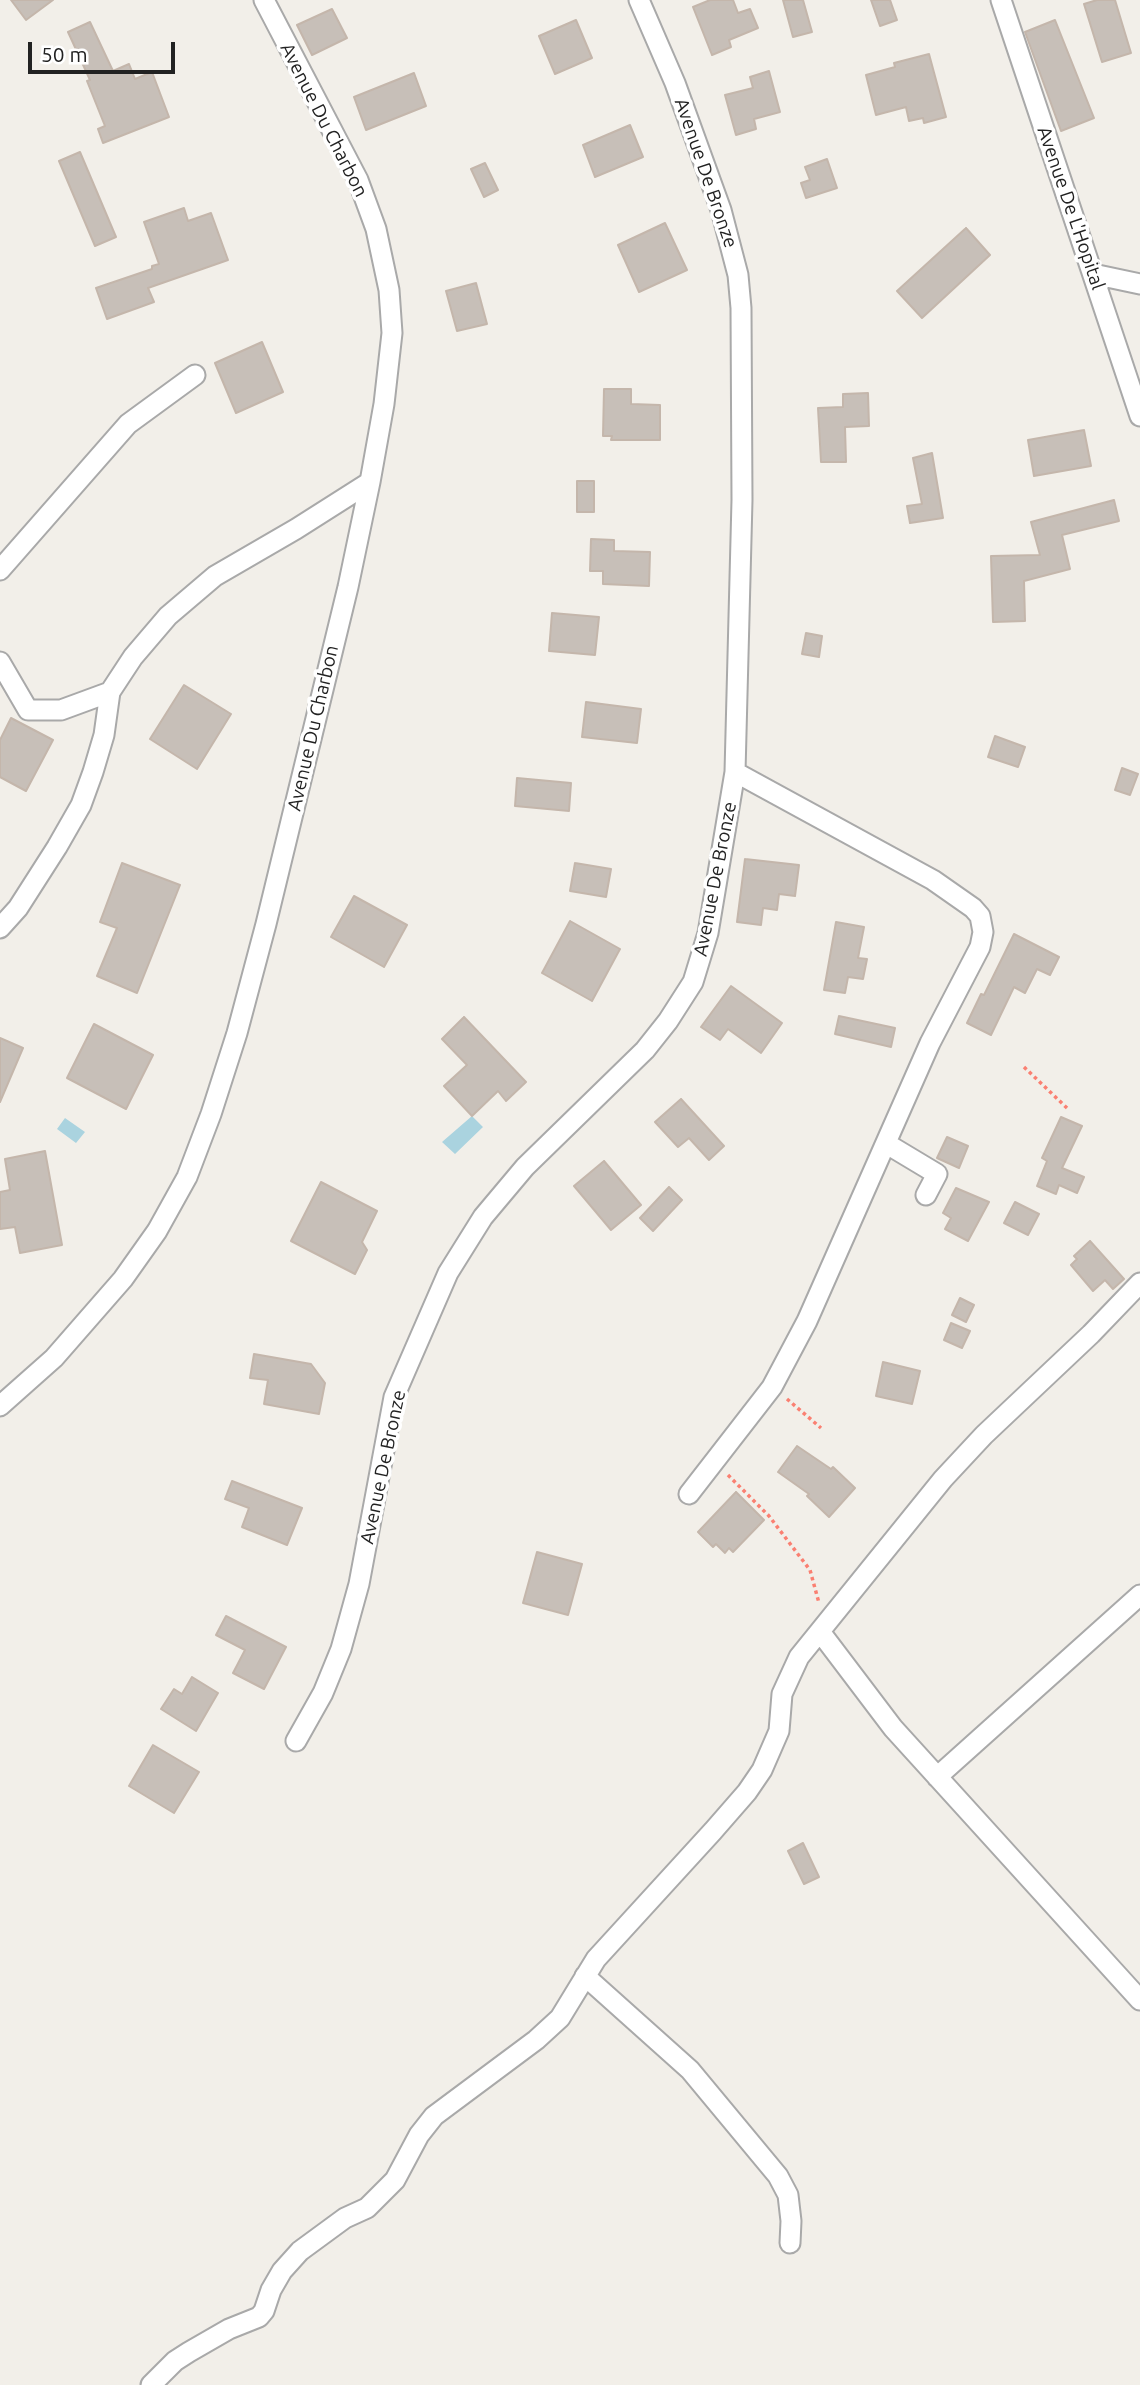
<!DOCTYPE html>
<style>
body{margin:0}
#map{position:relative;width:1140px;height:2385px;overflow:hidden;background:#f2efe9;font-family:Ubuntu,sans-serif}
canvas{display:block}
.scale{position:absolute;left:28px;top:42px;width:147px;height:32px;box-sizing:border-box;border:4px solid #222;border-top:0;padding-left:9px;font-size:21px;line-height:24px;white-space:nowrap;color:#222;-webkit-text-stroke:5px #fff;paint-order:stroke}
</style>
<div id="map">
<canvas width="1140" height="2385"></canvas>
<div class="scale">50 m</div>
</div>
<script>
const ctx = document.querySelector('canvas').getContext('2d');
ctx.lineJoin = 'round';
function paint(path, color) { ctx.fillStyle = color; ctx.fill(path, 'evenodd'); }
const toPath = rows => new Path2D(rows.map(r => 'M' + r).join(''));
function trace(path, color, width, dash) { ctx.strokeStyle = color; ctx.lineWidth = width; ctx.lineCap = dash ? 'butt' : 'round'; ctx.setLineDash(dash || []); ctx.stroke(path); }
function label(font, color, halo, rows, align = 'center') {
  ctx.font = font + ' Ubuntu,sans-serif'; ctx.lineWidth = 7; ctx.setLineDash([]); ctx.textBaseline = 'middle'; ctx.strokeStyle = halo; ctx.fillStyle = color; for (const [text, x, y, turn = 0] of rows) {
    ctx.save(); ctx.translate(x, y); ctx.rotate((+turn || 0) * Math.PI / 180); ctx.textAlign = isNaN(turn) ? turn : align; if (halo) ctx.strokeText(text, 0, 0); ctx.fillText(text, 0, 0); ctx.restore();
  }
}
const water = toPath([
 [472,1116,483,1127,455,1154,442,1142],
 [65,1118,85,1132,76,1143,57,1129]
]);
const building = toPath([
 [11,0,53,0,26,20,11,0],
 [710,0,733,0,738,13,750,9,758,28,729,40,731,47,712,55,693,7,710,0],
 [783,0,803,0,812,32,793,37,783,0],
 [871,0,890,0,897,20,880,26,871,0],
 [1097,0,1115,0,1131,53,1102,62,1084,4,1097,0],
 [332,9,347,38,312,55,297,25,332,9],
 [576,20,592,58,555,74,539,36,576,20],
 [1055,20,1094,118,1061,131,1025,32,1055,20],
 [90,22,113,71,129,64,135,79,152,72,169,117,103,143,98,129,105,126,87,81,90,80,68,32,90,22],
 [929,54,946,117,924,123,923,118,909,121,906,107,876,115,866,75,895,67,894,63,929,54],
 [769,71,780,112,754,119,756,129,736,135,725,95,753,88,750,77,769,71],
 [414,73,426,106,366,130,354,97,414,73],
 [630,125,643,157,595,177,583,145,630,125],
 [80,152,116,237,95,246,59,161,80,152],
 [827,159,837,188,806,198,801,183,810,180,805,167,827,159],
 [485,163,498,190,484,197,471,169,485,163],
 [184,208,188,221,211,213,228,260,148,288,154,302,107,319,96,288,152,269,152,266,159,264,144,222,184,208],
 [665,223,687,270,639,292,618,245,665,223],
 [966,228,990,255,922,318,897,291,966,228],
 [476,283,487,324,457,331,446,291,476,283],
 [262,342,283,392,236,413,215,363,262,342],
 [604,389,631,389,631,404,660,405,660,440,611,440,612,436,603,436,604,389],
 [868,393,869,426,845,427,846,462,821,462,818,408,843,407,843,394,868,393],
 [1084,430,1091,466,1034,476,1028,440,1084,430],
 [932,453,943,518,910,523,907,506,922,504,913,458,932,453],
 [577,481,594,481,594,512,577,512,577,481],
 [1114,500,1119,521,1062,535,1070,569,1024,581,1025,621,993,622,991,556,1040,555,1031,522,1114,500],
 [591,539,614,540,614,551,650,552,649,586,603,584,603,571,590,571,591,539],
 [552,613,599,617,595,655,549,651,552,613],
 [806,633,822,636,819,657,802,654,806,633],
 [184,685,231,714,197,769,150,739,184,685],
 [586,702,641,709,637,743,582,737,586,702],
 [11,718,53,740,26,791,0,777,0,740,11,718],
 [995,736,1025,747,1018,767,988,757,995,736],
 [1122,768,1138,774,1130,795,1115,790,1122,768],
 [517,778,571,783,569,811,515,806,517,778],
 [745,859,799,865,795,896,779,894,777,910,763,908,761,925,737,922,745,859],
 [122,863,180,885,137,993,97,976,117,928,100,922,122,863],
 [575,863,611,869,606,897,570,891,575,863],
 [354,896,407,925,384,967,331,937,354,896],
 [570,921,620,949,592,1001,542,973,570,921],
 [836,922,864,927,858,958,867,959,863,979,848,977,845,993,824,990,836,922],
 [1014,934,1059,957,1050,975,1037,969,1025,993,1014,987,991,1035,967,1023,981,994,984,995,1014,934],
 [731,986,782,1023,761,1053,728,1029,720,1040,701,1027,731,986],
 [839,1016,895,1028,891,1047,835,1034,839,1016],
 [464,1017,526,1082,506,1101,498,1091,472,1116,444,1086,467,1065,442,1039,464,1017],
 [94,1024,153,1055,126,1109,67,1078,94,1024],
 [0,1038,23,1048,0,1102,0,1038],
 [681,1099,724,1146,709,1160,689,1138,678,1147,655,1122,681,1099],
 [1061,1117,1082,1126,1062,1168,1084,1177,1077,1193,1059,1185,1056,1194,1037,1186,1047,1161,1042,1158,1061,1117],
 [947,1137,968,1146,959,1168,937,1158,947,1137],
 [45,1151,62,1245,20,1253,15,1227,0,1229,0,1192,10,1190,5,1159,45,1151],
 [604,1161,641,1205,611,1230,574,1186,604,1161],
 [321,1182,377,1211,362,1242,367,1250,355,1274,291,1241,321,1182],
 [669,1187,682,1200,653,1231,640,1218,669,1187],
 [956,1188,989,1202,968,1241,945,1229,951,1218,943,1213,956,1188],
 [1015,1202,1039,1214,1028,1235,1004,1223,1015,1202],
 [1090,1241,1124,1279,1113,1289,1105,1280,1093,1291,1071,1265,1077,1259,1074,1256,1090,1241],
 [960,1298,974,1305,966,1322,952,1315,960,1298],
 [951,1323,970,1331,962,1348,944,1340,951,1323],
 [254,1354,311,1364,325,1383,319,1414,264,1404,268,1380,250,1378,254,1354],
 [883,1362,920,1371,912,1404,876,1396,883,1362],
 [797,1446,831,1469,833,1467,855,1488,829,1517,807,1496,809,1494,778,1472,797,1446],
 [232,1481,302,1508,287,1545,242,1527,249,1508,225,1499,232,1481],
 [736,1492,764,1520,733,1552,729,1548,725,1553,716,1544,713,1547,698,1532,736,1492],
 [537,1552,582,1564,568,1615,523,1603,537,1552],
 [226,1616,286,1647,264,1689,233,1673,245,1650,216,1635,226,1616],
 [192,1677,218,1693,196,1731,161,1709,174,1689,182,1694,192,1677],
 [153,1745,199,1772,174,1813,129,1786,153,1745],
 [803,1843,819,1877,804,1884,788,1851,803,1843]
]);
const path = toPath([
 [1024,1067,1067,1108],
 [787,1399,821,1428],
 [728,1475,769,1516,810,1570,819,1603]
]);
const minor = toPath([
 [1001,0,1140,416],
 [1093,274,1140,284],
 [0,570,128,424,195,375],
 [0,662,28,710,61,710,110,692],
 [0,928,18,908,57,847,81,805,93,772,104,735,110,692,133,657,168,616,215,576,296,529,370,482],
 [887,1144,937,1174,926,1195],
 [0,1406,54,1358,123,1279,157,1231,187,1177,211,1114,237,1033,266,924,348,587,370,482,384,404,392,333,389,290,376,229,358,180,264,0],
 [689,1494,772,1387,807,1321,930,1043,980,947,983,932,980,916,973,908,933,880,735,772],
 [821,1633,893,1728,1140,2000],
 [296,1741,323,1693,341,1649,359,1584,394,1397,448,1273,483,1217,525,1167,645,1050,668,1021,693,982,708,933,735,772,742,500,741,308,738,275,721,210,675,83,639,0],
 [937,1777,1140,1595],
 [585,1976,690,2070,778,2176,788,2195,791,2221,790,2243],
 [151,2385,175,2361,189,2352,229,2329,259,2317,264,2311,271,2290,282,2271,300,2251,345,2218,367,2208,395,2180,419,2135,434,2116,536,2040,560,2018,596,1959,713,1831,747,1792,762,1770,779,1731,782,1694,799,1657,943,1479,984,1435,1091,1334,1140,1283]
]);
const streetNames = [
 ["Avenue Du Charbon",324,120,63],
 ["Avenue De Bronze",706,173,71],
 ["Avenue De L'Hopital",1071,208,71],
 ["Avenue Du Charbon",313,728,-77],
 ["Avenue De Bronze",715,879,-79],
 ["Avenue De Bronze",383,1467,-78]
];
paint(water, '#aad3df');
paint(building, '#c7bfb8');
trace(building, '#c4b6ab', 2);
trace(minor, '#a9a9a9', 23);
trace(path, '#fa8072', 3.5, [3.5, 3.5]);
trace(minor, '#fff', 19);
label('19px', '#222', '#fff', streetNames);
</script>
